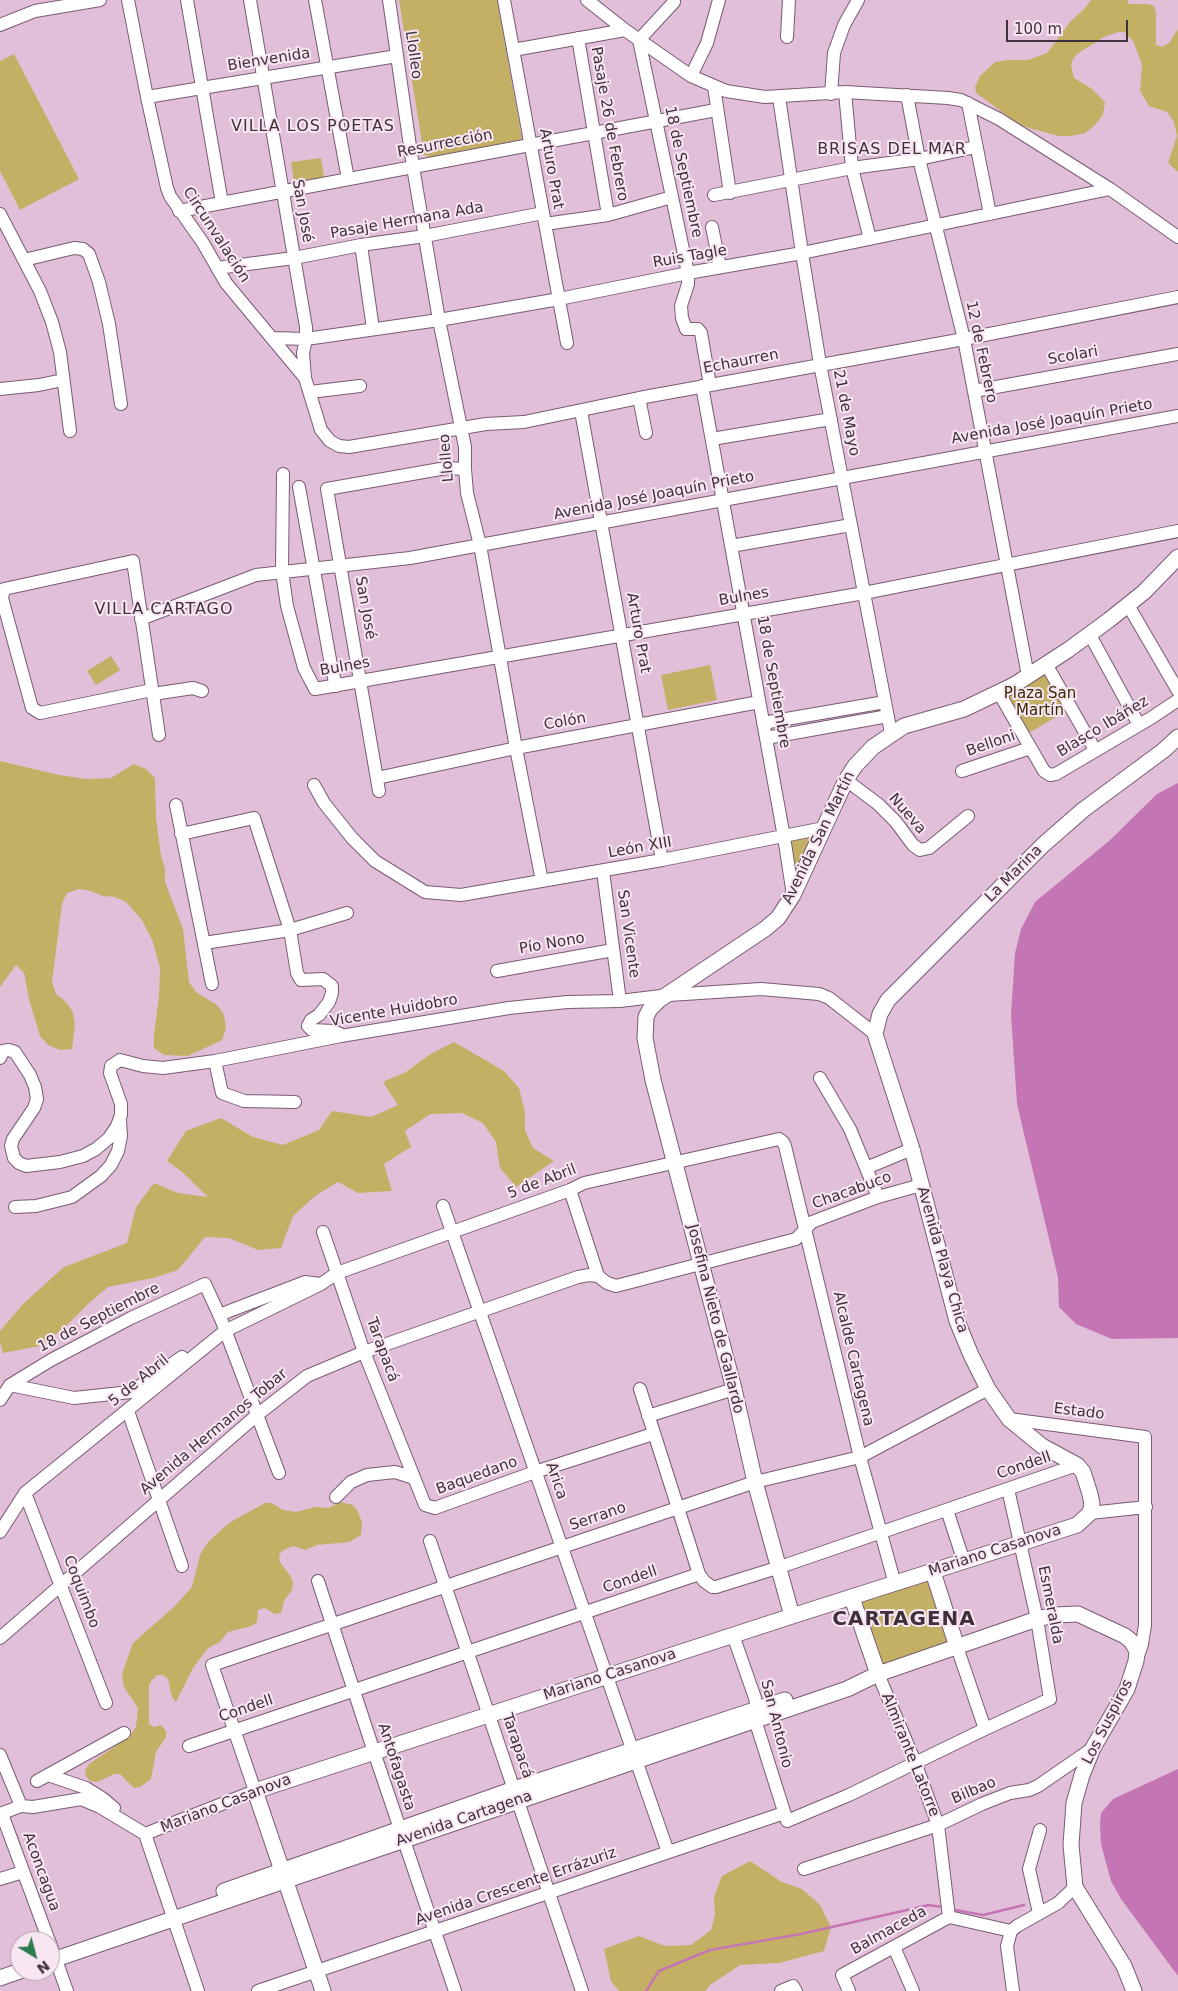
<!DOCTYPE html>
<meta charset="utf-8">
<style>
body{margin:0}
#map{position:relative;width:1178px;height:1991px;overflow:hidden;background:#e1bfd9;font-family:"DejaVu Sans",sans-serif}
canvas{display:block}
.north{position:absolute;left:10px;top:1931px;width:50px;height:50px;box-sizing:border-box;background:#f8e6f3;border:1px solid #ae9ea9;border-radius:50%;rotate:143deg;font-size:14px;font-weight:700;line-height:20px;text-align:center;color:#3f313b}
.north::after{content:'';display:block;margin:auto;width:18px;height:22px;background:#2a7d4f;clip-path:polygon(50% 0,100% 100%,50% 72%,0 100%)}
.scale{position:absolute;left:1006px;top:20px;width:122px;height:22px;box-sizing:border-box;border:2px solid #3f313b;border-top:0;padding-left:6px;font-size:15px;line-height:18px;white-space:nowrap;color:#3f313b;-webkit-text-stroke:4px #f8e6f3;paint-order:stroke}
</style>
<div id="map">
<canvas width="1178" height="1991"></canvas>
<div class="north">N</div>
<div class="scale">100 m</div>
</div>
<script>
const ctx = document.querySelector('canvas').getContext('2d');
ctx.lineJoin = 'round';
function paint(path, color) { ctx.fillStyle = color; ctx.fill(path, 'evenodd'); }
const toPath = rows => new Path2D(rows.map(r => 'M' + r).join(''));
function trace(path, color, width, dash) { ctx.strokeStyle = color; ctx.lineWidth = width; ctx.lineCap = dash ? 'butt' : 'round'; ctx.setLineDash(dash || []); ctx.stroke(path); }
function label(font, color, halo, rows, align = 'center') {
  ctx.font = font + ' "DejaVu Sans",sans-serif'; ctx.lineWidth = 4; ctx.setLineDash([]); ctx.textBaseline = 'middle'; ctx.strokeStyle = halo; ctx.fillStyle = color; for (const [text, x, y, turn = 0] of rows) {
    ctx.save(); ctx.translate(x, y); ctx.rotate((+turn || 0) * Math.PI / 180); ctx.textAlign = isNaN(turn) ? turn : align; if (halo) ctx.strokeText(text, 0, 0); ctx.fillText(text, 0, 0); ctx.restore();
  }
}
const green = toPath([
 [399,0,497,0,522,139,518,144,432,158,424,155],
 [1091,0,1127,0,1129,4,1148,4,1154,6,1156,13,1156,45,1162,47,1169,43,1178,29,1178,172,1168,163,1177,136,1174,122,1167,112,1149,106,1140,91,1142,64,1133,41,1124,32,1118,32,1104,37,1077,54,1073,59,1071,65,1074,78,1092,89,1105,102,1103,115,1094,126,1085,133,1071,136,1059,136,1029,128,1017,123,976,93,975,87,980,76,995,62,1008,60,1028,60,1047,53,1070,22,1085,8],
 [14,54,79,179,20,210,0,171,0,61],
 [321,158,324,177,294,182,291,162],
 [111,656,120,670,96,685,87,671],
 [710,665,717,700,668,710,661,675],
 [1048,673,1068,710,1027,734,1005,698],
 [0,761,59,775,86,779,111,778,134,764,146,769,155,778,156,818,161,856,165,869,165,882,183,929,189,982,196,992,217,1005,224,1015,226,1028,222,1040,188,1056,164,1055,154,1048,154,1035,159,996,160,968,153,942,142,920,126,902,115,897,103,896,91,891,79,889,67,893,62,904,52,982,56,994,66,1002,73,1012,75,1024,72,1049,60,1050,48,1045,40,1036,29,999,24,973,16,965,0,987],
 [819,834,796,885,789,841],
 [454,1042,504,1071,519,1088,525,1112,525,1130,533,1148,554,1161,516,1187,500,1168,496,1142,483,1123,462,1113,430,1114,405,1131,411,1147,384,1164,392,1191,358,1193,338,1182,315,1196,293,1216,281,1248,258,1250,229,1238,205,1237,178,1270,153,1278,108,1287,88,1304,65,1327,40,1346,3,1353,0,1342,0,1331,23,1304,64,1267,127,1243,136,1207,154,1183,178,1193,208,1197,181,1171,167,1161,186,1131,221,1118,253,1137,283,1145,319,1130,332,1111,371,1117,398,1105,383,1082,406,1072,429,1055],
 [340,1502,353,1505,357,1510,362,1522,361,1535,349,1542,317,1545,305,1550,293,1546,282,1551,279,1556,280,1562,291,1577,293,1583,292,1590,284,1601,281,1613,275,1614,264,1608,258,1610,257,1622,252,1626,228,1632,220,1642,208,1648,193,1668,176,1702,172,1697,168,1679,163,1675,157,1675,152,1680,149,1685,149,1724,154,1727,161,1725,166,1731,166,1737,156,1752,151,1779,140,1787,134,1788,120,1774,114,1774,97,1782,90,1781,86,1776,85,1770,89,1764,129,1737,136,1727,138,1708,124,1687,122,1674,133,1643,174,1607,192,1587,200,1555,208,1542,229,1523,265,1503,272,1503,283,1510,296,1512,315,1507,329,1508],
 [929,1577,950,1642,880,1665,857,1599],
 [750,1861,782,1882,802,1889,820,1905,831,1927,824,1951,779,1963,740,1965,710,1985,705,1991,619,1991,611,1981,604,1949,639,1936,665,1946,691,1945,711,1930,715,1915,714,1897,722,1876]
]);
const water = toPath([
 [1178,783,1178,1338,1112,1339,1076,1324,1059,1307,1058,1277,1017,1104,1011,1015,1015,953,1021,929,1035,902,1109,841,1157,794],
 [1178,1769,1178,1976,1121,1899,1111,1881,1101,1844,1100,1824,1101,1813,1113,1799]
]);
const stream = toPath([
 [955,1910,983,1915,1024,1905],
 [646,1991,659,1971,710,1950,801,1934,929,1905,942,1907]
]);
const minor = toPath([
 [128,0,147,97,167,188,170,196,203,243,226,283,305,378],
 [187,0,222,203],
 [250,0,306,327,306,339,303,353,305,378,321,430,330,441,339,446,349,447,486,424,524,422,639,398,964,339,1178,297],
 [315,0,348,179],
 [389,0,413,167,439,320,465,447,465,469,467,493,480,545,516,748,542,881],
 [504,0,567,343],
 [587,0,625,30,691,76,726,91,765,97,845,92,948,98,961,100,999,119,1110,189,1178,237],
 [674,2,639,40,688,273,688,284,681,306,682,318,686,329,698,329,701,333,710,385],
 [0,25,35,11,100,0],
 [787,37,789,0],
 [578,38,608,215],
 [513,50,625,30],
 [691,76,707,43,719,0],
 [714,87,730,193],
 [845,92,852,168,870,239],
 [831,94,834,53,844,25,858,0],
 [907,95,919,159,964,339,1028,676],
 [147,97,397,56],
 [779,97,802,253,820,364,891,733],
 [968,103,990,214],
 [714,195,852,168,919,159,976,147],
 [179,211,716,110],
 [0,214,40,291,52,322,60,352,70,431],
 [545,224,608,215,672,197],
 [712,227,720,267],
 [361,245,373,329],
 [24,260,74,248,83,249,89,254,99,282,109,324,121,404],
 [217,268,294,258,361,245,425,236,543,213],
 [273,338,306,339,439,320,559,299,688,273,802,253,1110,189],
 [702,386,784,837,793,895],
 [0,389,39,385,63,380],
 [974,391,1178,354],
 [310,392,360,386],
 [639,398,646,433],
 [581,411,662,860],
 [712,439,831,419],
 [283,474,282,571,287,606,304,668,315,689,864,593,1178,531],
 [299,487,331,665,336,686],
 [731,546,851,525],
 [1128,605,1178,691],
 [141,619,256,575,410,558,1178,416],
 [1090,635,1139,725],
 [1046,664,1095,750],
 [152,690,40,713,32,708,2,598,4,589,133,561,159,735],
 [999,693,1044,771,1050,775,1056,774,1151,718,1178,700],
 [153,694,193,688,202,691],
 [763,723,885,702],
 [766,738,888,716],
 [962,771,1030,748],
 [377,778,516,748,759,702],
 [846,780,878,804,896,822,913,845,920,850,929,848,968,816],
 [314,785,324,803,352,838,375,861,425,892,461,895,662,860,824,828],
 [379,791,327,489,446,468,465,469],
 [176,805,212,984],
 [181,834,254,818,290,930,297,973,301,980,323,979,332,986,332,993,329,1002,319,1015,311,1020,308,1026,312,1030,333,1031,340,1034],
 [603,871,620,1001],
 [204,943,290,930,347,913],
 [497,971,613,950],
 [0,1058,3,1051,9,1050,15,1052,30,1075,35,1087,37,1099,34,1108,13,1139,11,1146,14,1158,19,1163,26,1166,60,1162,83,1156,96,1149,109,1138,117,1126,121,1115,121,1104,110,1073,111,1066,120,1060,143,1066,163,1068,215,1061,341,1036,509,1008,567,1002,620,1001,669,995,761,989,819,994,829,998,875,1034],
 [215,1061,222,1093,244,1101,295,1102],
 [820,1078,850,1129,878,1197],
 [866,1168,912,1149],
 [570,1190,598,1276,607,1283,616,1286,796,1239,812,1222,878,1197,921,1185],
 [443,1206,668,1852],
 [15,1207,36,1206,72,1197,101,1176,111,1165,118,1151,121,1136,120,1121],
 [323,1232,364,1352,425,1505,435,1508,535,1472,653,1434],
 [219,1315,305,1282,320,1284],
 [10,1385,51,1360,131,1318,205,1284,221,1319,279,1473],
 [640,1389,699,1574,704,1581,712,1587,716,1587,780,1567,1077,1465],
 [0,1400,10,1385,74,1398,131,1392,182,1357],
 [128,1411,182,1566],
 [648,1416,734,1389],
 [1009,1419,1145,1437,1145,1625,1142,1644,1137,1659],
 [25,1493,106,1703],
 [336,1497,351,1482,367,1475,395,1472,414,1478],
 [947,1510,964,1562],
 [1090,1513,1146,1507],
 [0,1532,25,1493,225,1331,321,1284,337,1273,570,1190,584,1183,779,1139,783,1142,785,1146,860,1457,895,1584],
 [430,1541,582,1991],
 [318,1581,374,1752,455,1991],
 [733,1635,755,1698,757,1708,757,1726,787,1821,849,1795,985,1729,1050,1699,1037,1619,1008,1489],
 [0,1638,257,1415,307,1376,364,1352,578,1277,589,1275,598,1276],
 [957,1647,985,1729],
 [878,1674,915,1762,938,1825,949,1917],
 [189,1746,699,1574],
 [0,1755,21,1806],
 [48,1775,86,1788,102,1798,114,1808],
 [37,1781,124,1733],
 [0,1814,21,1806,33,1807,81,1799,100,1807,145,1834],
 [2,1814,49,1941],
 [145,1834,255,1791,212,1665,755,1482,860,1457,988,1389],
 [145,1834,198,1991],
 [804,1869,938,1825,982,1804,1010,1793,1029,1790,1038,1786,1093,1748],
 [0,1879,23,1872],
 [1039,1913,1029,1869,1040,1830],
 [50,1943,67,1991],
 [894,1947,913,1991],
 [258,1991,784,1813],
 [781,1991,793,1986,796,1991],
 [849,1991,842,1975,949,1917,1011,1931],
 [1013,1991,1007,1946,1011,1931,1017,1926,1058,1903,1075,1887]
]);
const major = toPath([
 [933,1572,957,1647],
 [852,1598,878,1674],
 [792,1616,755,1482,734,1389,653,1080,645,1038,646,1017,650,1009,659,1000,765,929,778,918,793,895,846,780,855,766,873,747,904,726,964,709,1014,685,1068,650,1109,620,1144,592,1178,557],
 [224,1891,514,1789,785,1700],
 [50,1961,847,1689,878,1674,1037,1619,1055,1615,1078,1614,1125,1636,1131,1641,1137,1651,1136,1661,1127,1689,1093,1748,1082,1775,1074,1803,1071,1845,1075,1887,1124,1966,1134,1991],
 [0,1978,20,1971],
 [323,1991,255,1791,792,1616,1021,1543,1077,1525,1090,1513,1092,1504,1090,1494,1083,1472,1077,1465,1042,1446,1009,1419,988,1389,971,1355,957,1321,912,1149,875,1034,880,1014,888,1000,1043,845,1083,810,1164,750,1178,737]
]);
const streetNames = [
 ["Llolleo",413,55,82],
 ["Bienvenida",269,60,-9],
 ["Pasaje 26 de Febrero",609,124,80],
 ["Resurrección",445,144,-11],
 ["Arturo Prat",551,169,80],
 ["18 de Septiembre",683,172,78],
 ["San José",302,211,80],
 ["Pasaje Hermana Ada",407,221,-10],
 ["Circunvalación",216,235,57],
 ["Ruis Tagle",690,257,-10],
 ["12 de Febrero",981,352,78],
 ["Scolari",1073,356,-10],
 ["Echaurren",741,362,-11],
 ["21 de Mayo",846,413,79],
 ["Avenida José Joaquín Prieto",1052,422,-10],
 ["Llolleo",447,458,-95],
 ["Avenida José Joaquín Prieto",654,496,-11],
 ["Bulnes",744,597,-10],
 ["San José",365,608,80],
 ["Arturo Prat",638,633,80],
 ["Bulnes",345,667,-10],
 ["18 de Septiembre",773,682,80],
 ["Colón",565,722,-10],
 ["Blasco Ibáñez",1103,727,-31],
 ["Belloni",991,744,-19],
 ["Nueva",907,814,49],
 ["Avenida San Martín",819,838,-64],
 ["León XIII",640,848,-10],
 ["La Marina",1014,874,-45],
 ["San Vicente",628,934,82],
 ["Pío Nono",552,944,-10],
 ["Vicente Huidobro",394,1011,-10],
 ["5 de Abril",542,1182,-21],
 ["Chacabuco",852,1191,-20],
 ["Avenida Playa Chica",942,1260,74],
 ["18 de Septiembre",99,1318,-27],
 ["Josefina Nieto de Gallardo",715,1319,76],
 ["Tarapacá",382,1350,70],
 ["Alcalde Cartagena",853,1359,77],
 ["5 de Abril",139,1381,-39],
 ["Estado",1079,1412,7],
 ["Avenida Hermanos Tobar",214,1432,-40],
 ["Condell",1024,1466,-19],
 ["Baquedano",477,1476,-20],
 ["Arica",556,1481,71],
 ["Serrano",598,1517,-19],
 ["Mariano Casanova",995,1551,-18],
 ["Condell",630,1580,-19],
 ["Coquimbo",81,1592,69],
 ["Esmeralda",1050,1605,79],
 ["Mariano Casanova",610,1675,-18],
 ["Condell",246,1709,-19],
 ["Los Suspiros",1108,1722,-63],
 ["San Antonio",776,1724,76],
 ["Tarapacá",517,1746,71],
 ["Almirante Latorre",910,1755,68],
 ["Antofagasta",396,1767,72],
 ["Bilbao",974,1791,-23],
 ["Mariano Casanova",226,1804,-21],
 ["Avenida Cartagena",464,1819,-19],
 ["Aconcagua",41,1872,70],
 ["Avenida Crescente Errázuriz",516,1887,-19],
 ["Balmaceda",889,1931,-29]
];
const parkNames = [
 ["Plaza San",1040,694],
 ["Martín",1040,711]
];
const neighbourhoodNames = [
 ["VILLA LOS POETAS",313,127],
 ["BRISAS DEL MAR",892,150],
 ["VILLA CARTAGO",164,610]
];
const districtNames = [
 ["CARTAGENA",904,1620]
];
paint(green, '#c4b065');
paint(water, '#c475b3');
trace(stream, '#c475b3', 2.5);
trace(minor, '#795b72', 14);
trace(major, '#795b72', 17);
trace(minor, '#fff', 12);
trace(major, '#fff', 15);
label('15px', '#3f313b', '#f8e6f3', streetNames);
label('15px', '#372d00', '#f8e6f3', parkNames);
ctx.letterSpacing = '1px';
label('16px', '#3f313b', '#f8e6f3', neighbourhoodNames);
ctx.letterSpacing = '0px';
ctx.letterSpacing = '1px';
label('bold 20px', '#3f313b', '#f8e6f3', districtNames);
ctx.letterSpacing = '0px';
</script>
